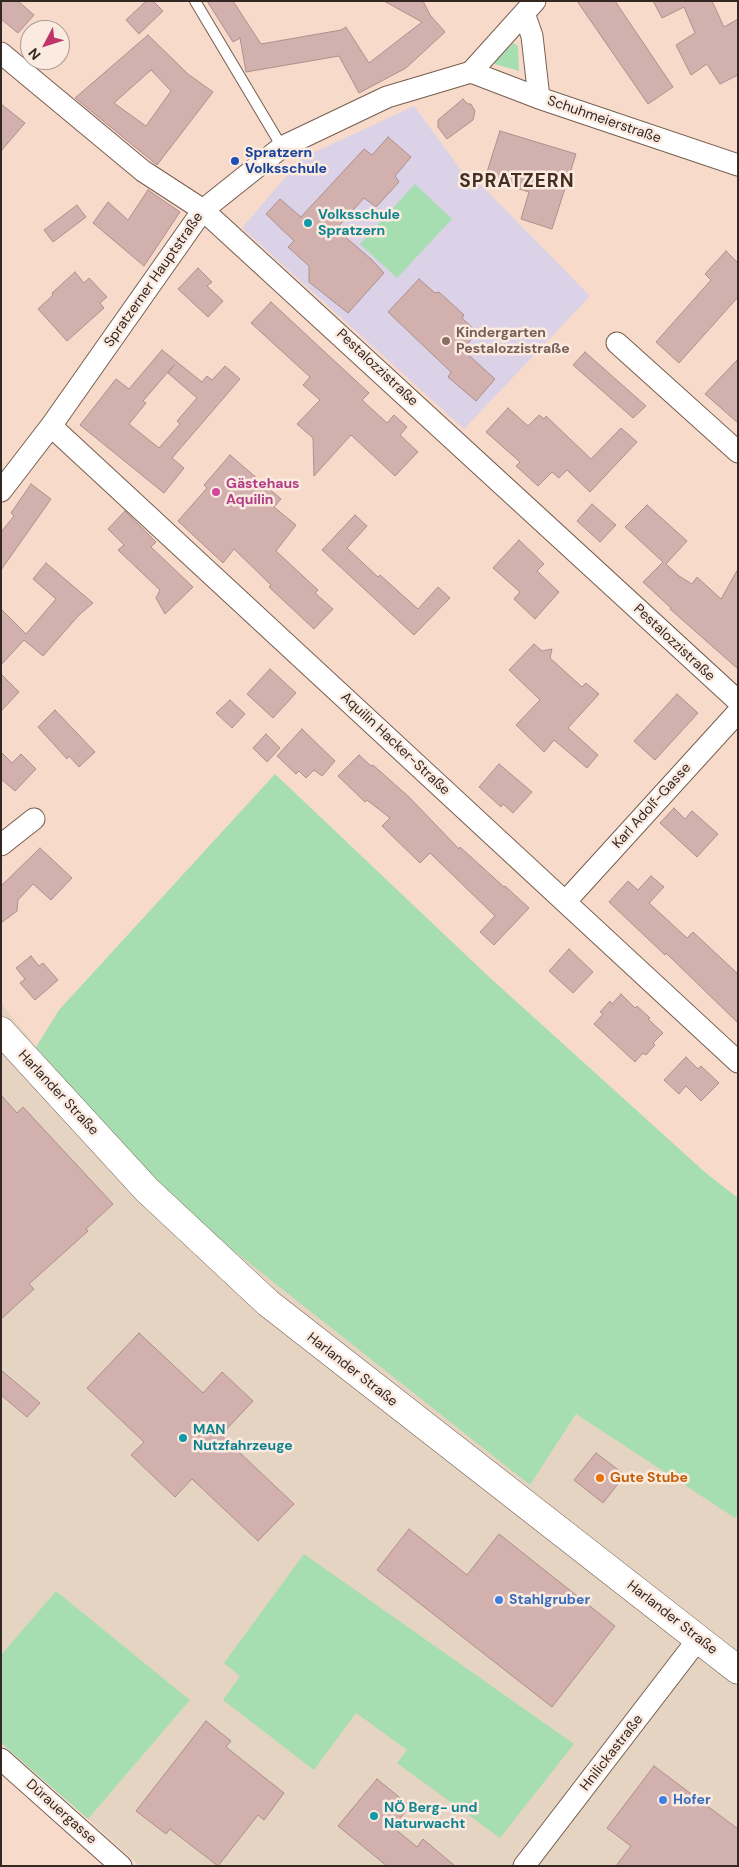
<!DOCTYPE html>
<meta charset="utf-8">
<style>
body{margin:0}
#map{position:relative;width:739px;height:1867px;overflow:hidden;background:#f7dac9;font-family:"DM Sans",sans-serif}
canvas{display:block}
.frame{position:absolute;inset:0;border:2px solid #332822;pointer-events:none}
.north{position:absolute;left:20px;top:20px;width:50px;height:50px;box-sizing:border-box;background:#fbeae0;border:1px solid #ab9c94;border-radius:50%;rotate:230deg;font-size:14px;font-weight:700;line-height:20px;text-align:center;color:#332822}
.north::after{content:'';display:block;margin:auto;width:18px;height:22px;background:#bf346a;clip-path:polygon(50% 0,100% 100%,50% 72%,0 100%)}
</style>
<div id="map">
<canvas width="739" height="1867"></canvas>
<div class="frame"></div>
<div class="north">N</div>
</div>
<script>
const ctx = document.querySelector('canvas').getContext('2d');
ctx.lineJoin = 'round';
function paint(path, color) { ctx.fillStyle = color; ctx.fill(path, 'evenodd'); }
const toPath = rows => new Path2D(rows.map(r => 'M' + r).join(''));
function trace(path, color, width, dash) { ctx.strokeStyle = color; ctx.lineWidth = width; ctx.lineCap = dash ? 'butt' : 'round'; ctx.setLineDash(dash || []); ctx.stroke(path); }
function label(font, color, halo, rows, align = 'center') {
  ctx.font = font + ' "DM Sans",sans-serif'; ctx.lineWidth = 5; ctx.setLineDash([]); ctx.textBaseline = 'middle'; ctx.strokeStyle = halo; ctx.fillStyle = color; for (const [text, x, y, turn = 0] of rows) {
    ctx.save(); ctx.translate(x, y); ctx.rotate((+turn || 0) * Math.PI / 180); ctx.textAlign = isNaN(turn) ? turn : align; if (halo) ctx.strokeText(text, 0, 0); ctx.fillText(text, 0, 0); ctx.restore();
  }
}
const commercial = toPath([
 [1,1003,36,1047,140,1168,530,1485,576,1414,735,1517,738,1512,738,1866,140,1866,88,1819,190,1700,56,1591,1,1655]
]);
const education = toPath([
 [414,106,464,174,479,183,590,296,464,429,242,228,302,158]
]);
const green = toPath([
 [513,43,518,46,519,71,495,64,495,62],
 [415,184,452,219,397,278,360,244],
 [275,774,487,975,707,1174,738,1198,738,1512,735,1518,576,1414,530,1485,219,1239,140,1168,36,1047,59,1010],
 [304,1554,574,1744,500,1838,397,1763,407,1750,356,1713,314,1770,223,1700,240,1676,224,1663],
 [56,1591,190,1700,88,1819,1,1743,1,1655]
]);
const building = toPath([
 [1,1,18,1,34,15,18,33,1,19,1,1],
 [146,1,153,1,163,11,139,34,126,20,146,1],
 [207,1,233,1,261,44,341,30,346,27,369,63,422,22,384,1,423,1,430,15,445,32,406,68,359,93,339,56,246,72,240,38,233,42,207,1],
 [577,1,615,1,673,87,648,104,577,1],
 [653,1,712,1,724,27,738,19,738,75,720,84,707,64,691,75,676,45,695,33,684,7,662,18,653,1],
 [148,35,188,74,213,92,157,165,75,98,148,35],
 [151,70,171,91,146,126,114,103,151,70],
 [463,99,468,104,471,104,475,111,473,120,447,139,438,127,438,120,463,99],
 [1,104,25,123,1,151,1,104],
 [500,131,576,154,552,229,521,219,529,192,485,178,500,131],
 [388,137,411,157,395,176,399,182,376,207,364,198,336,229,372,260,384,273,348,313,309,282,309,266,288,247,294,241,266,214,280,199,301,217,364,149,372,155,388,137],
 [148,190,180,212,144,266,93,223,108,202,128,220,148,190],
 [77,205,86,217,53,242,44,230,77,205],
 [726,251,738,263,738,297,679,363,656,342,711,280,705,274,726,251],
 [198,268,212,282,207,286,223,301,208,317,178,289,198,268],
 [75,272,84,283,89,278,107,297,100,303,104,308,67,341,38,309,53,295,52,293,75,272],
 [419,279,435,293,439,292,464,315,462,318,477,332,463,350,495,379,476,401,448,377,451,372,388,312,419,279],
 [271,302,369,393,362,400,387,423,394,415,407,427,400,435,418,452,395,476,351,435,314,476,313,438,297,424,320,400,303,385,310,377,251,323,271,302],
 [162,350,202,382,207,376,212,380,225,366,240,379,172,458,184,468,164,493,80,425,116,379,129,389,162,350],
 [174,365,168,373,197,398,177,421,180,424,159,448,129,424,146,403,143,401,174,365],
 [585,352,646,406,633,418,573,365,585,352],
 [738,359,738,423,705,394,738,359],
 [508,408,528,426,539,415,544,419,546,416,591,459,621,428,637,442,590,492,567,470,559,478,552,472,538,486,516,466,520,462,486,432,508,408],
 [230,455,281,499,274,507,296,525,276,551,318,590,315,593,333,609,314,629,269,587,271,585,234,549,223,563,178,521,207,488,204,485,230,455],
 [31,484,51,499,1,570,1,532,14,516,11,513,31,484],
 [592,504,616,525,600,542,577,521,592,504],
 [647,505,687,541,666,564,679,576,692,584,697,577,721,599,738,569,738,669,670,609,671,608,643,582,663,562,625,527,647,505],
 [125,511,156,542,151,547,193,587,165,614,156,598,160,590,118,550,124,545,108,529,125,511],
 [355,515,367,526,347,548,378,577,380,575,418,609,438,587,450,598,414,635,322,550,355,515],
 [519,540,544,564,537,571,559,592,535,619,514,599,520,592,493,568,519,540],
 [46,563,93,603,79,615,43,656,24,640,1,665,1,609,26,634,56,599,33,579,46,563],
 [534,644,542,651,552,649,550,658,582,687,586,683,599,694,568,728,598,755,587,768,554,740,544,752,516,725,540,700,509,670,534,644],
 [270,669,296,693,273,718,247,694,270,669],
 [1,674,19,692,1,711,1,674],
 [677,694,698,713,655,760,634,741,677,694],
 [230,700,245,714,232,728,216,713,230,700],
 [55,710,95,752,79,767,69,756,67,759,38,727,55,710],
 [302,729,335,761,322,776,314,770,306,778,299,771,296,774,277,756,302,729],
 [266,734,280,748,267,762,253,748,266,734],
 [1,752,12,763,21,754,36,769,15,791,1,779,1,752],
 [359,755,371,766,373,765,409,797,459,849,460,847,504,887,505,886,529,908,494,945,480,932,495,916,430,853,420,863,382,826,390,818,367,800,365,802,338,776,359,755],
 [499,764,532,792,513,813,503,804,501,807,479,787,499,764],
 [674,808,685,819,692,811,718,834,697,857,660,823,674,808],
 [40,848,72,878,51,900,33,884,18,900,17,911,1,923,1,886,40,848],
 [651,876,664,887,649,903,687,938,693,932,738,974,738,1023,666,953,665,955,609,902,628,881,638,890,651,876],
 [569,949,593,972,573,993,549,971,569,949],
 [31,956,39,966,43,963,58,980,35,1000,20,983,25,979,16,968,31,956],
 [621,994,635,1008,637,1006,650,1018,648,1019,663,1033,653,1043,655,1045,646,1055,643,1053,635,1062,594,1024,603,1014,600,1012,610,1001,612,1004,621,994],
 [686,1057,698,1069,701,1066,719,1083,701,1101,686,1086,679,1094,664,1080,686,1057],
 [1,1095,17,1113,23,1107,113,1204,86,1229,88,1231,29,1284,34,1289,1,1319,1,1095],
 [139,1333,203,1393,222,1372,253,1401,221,1435,294,1504,258,1541,192,1479,175,1497,131,1455,144,1442,87,1388,139,1333],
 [1,1370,40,1403,27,1417,1,1395,1,1370],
 [596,1453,625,1475,603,1503,574,1480,596,1453],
 [409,1529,467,1575,499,1534,615,1626,552,1707,377,1570,409,1529],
 [206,1721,231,1741,226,1747,284,1793,264,1820,258,1815,218,1866,170,1829,166,1834,136,1811,206,1721],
 [654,1766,738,1829,738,1866,616,1866,631,1846,607,1828,654,1766],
 [377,1779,410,1806,393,1827,417,1847,423,1839,455,1866,387,1866,338,1826,377,1779]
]);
const service = toPath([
 [195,1,282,147]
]);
const minor = toPath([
 [524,13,532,36,539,98],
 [1,53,143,171,203,210,738,701],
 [471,72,539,98,738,165],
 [617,343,738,452],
 [51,426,738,1062],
 [1,491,51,426,203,210,282,147,387,97,471,72,535,1],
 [1,845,34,819],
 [566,901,738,712],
 [1,1759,121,1866],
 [524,1866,699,1638]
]);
const secondary = toPath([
 [1,1031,147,1190,268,1303,738,1670]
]);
const markers = [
 [235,161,5,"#1a4fb4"],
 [308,223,5,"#0f9aa8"],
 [446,341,5,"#8d6e63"],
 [216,492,5,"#d1479c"],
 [183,1438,5,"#0f9aa8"],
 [600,1478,5,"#e8710a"],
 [499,1600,5,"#3f7fe0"],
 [663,1800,5,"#3f7fe0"],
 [374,1816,5,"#0f9aa8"]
];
const streetNames = [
 ["Schuhmeierstraße",604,120,19],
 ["Spratzerner Hauptstraße",154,280,-55],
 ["Pestalozzistraße",377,368,43],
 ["Pestalozzistraße",674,643,43],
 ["Aquilin Hacker-Straße",395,744,43],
 ["Karl Adolf-Gasse",652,806,-48],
 ["Harlander Straße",58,1093,47],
 ["Harlander Straße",352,1370,38],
 ["Harlander Straße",672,1618,38],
 ["Hnilickastraße",612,1753,-52],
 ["Dürauergasse",61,1812,42]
];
const transitNames = [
 ["Spratzern",245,153],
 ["Volksschule",245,169]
];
const cultureNames = [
 ["Volksschule",318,215],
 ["Spratzern",318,231],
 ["MAN",193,1430],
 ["Nutzfahrzeuge",193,1446],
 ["NÖ Berg- und",384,1808],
 ["Naturwacht",384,1824]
];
const educationNames = [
 ["Kindergarten",456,333],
 ["Pestalozzistraße",456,349]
];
const hotelNames = [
 ["Gästehaus",226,484],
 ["Aquilin",226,500]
];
const foodNames = [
 ["Gute Stube",610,1478]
];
const shopNames = [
 ["Stahlgruber",509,1600],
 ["Hofer",673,1800]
];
const districtNames = [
 ["SPRATZERN",517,182]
];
paint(commercial, '#e5d4c2');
paint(education, '#dbd2e7');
paint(green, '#a7deb1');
paint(building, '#d1b0ad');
trace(building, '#af8f8d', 1);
trace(service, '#775e50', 12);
trace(minor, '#775e50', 23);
trace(secondary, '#775e50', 29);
trace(service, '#fff', 10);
trace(minor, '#fff', 21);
trace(secondary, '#fff', 28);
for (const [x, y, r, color] of markers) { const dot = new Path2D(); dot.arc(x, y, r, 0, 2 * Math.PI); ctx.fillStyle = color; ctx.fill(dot); trace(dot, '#fbeae0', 2); }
label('14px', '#332822', '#fbeae0', streetNames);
label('bold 14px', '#164399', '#fbeae0', transitNames, 'left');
label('bold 14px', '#0d838f', '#fbeae0', cultureNames, 'left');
label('bold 14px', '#785e54', '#fbeae0', educationNames, 'left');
label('bold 14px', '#b23c85', '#fbeae0', hotelNames, 'left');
label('bold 14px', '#c56008', '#fbeae0', foodNames, 'left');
label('bold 14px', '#366cbe', '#fbeae0', shopNames, 'left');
ctx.letterSpacing = '1px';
label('bold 19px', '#442e21', '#fbeae0', districtNames);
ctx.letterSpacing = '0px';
</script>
